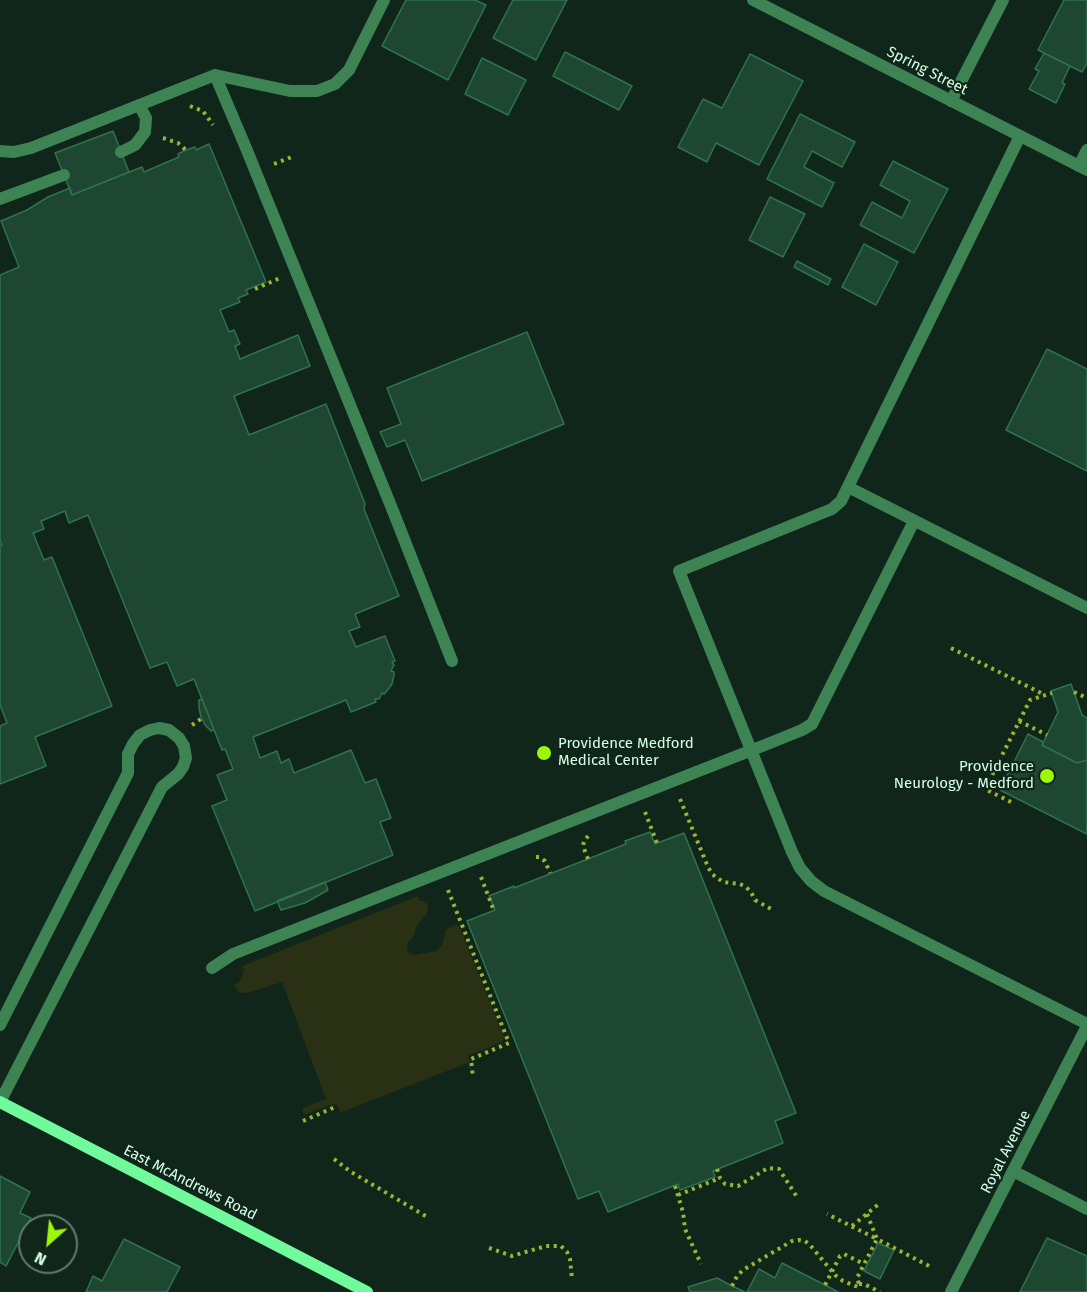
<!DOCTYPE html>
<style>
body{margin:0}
#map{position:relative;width:1087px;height:1292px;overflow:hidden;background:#10261a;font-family:"Fira Sans",sans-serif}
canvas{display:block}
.north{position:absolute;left:18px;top:1214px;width:60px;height:60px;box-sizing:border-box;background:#10261a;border:2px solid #607c6c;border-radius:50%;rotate:207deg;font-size:16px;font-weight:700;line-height:24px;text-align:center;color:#d7fee6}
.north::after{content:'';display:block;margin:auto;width:21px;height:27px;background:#9df709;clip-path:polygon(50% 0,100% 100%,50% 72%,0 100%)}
</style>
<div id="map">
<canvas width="1087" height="1292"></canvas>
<div class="north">N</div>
</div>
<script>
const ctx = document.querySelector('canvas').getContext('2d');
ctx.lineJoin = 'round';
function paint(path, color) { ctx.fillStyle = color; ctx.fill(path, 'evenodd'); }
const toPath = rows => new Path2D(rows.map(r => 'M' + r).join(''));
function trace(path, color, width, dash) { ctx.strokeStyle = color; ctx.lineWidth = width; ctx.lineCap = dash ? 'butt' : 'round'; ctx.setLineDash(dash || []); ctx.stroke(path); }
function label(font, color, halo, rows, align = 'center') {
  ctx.font = font + ' "Fira Sans",sans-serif'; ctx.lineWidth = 4.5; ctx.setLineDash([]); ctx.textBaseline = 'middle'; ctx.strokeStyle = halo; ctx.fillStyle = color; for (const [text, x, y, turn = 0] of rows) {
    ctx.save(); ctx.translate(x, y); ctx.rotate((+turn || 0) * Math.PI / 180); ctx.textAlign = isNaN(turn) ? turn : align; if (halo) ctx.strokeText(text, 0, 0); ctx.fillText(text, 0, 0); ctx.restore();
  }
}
const green = toPath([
 [418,896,420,901,423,901,427,904,428,912,416,927,415,933,412,939,408,942,407,950,411,954,415,955,436,951,442,945,446,930,454,925,459,926,504,1037,503,1040,502,1042,468,1056,470,1062,342,1112,340,1111,336,1103,306,1114,303,1113,303,1108,326,1099,282,982,247,993,242,993,238,991,234,985,239,982,244,971,242,966]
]);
const building = toPath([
 [406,0,475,0,486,5,448,80,382,46,406,0],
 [513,0,567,0,536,60,493,38,513,0],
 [1064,0,1087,0,1087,63,1082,72,1038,50,1064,0],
 [565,52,632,86,619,110,553,76,565,52],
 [1044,53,1070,66,1062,83,1065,84,1056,103,1029,89,1039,71,1035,69,1044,53],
 [750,54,803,81,759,165,716,143,707,162,678,147,703,99,722,108,750,54],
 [482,58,526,80,508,115,465,94,482,58],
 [800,114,855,142,842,167,812,151,804,167,834,183,822,207,767,179,800,114],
 [113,131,129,172,72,195,55,153,113,131],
 [209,144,266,282,246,290,248,294,238,298,240,302,220,310,229,332,234,330,240,344,235,346,240,359,298,335,310,366,234,396,249,435,326,404,365,504,364,509,399,596,355,614,360,627,349,631,356,647,385,636,395,661,392,662,394,665,391,671,394,672,394,675,392,684,386,692,384,694,382,693,379,699,375,699,376,702,351,712,346,700,253,737,260,758,277,751,281,763,289,759,294,773,351,750,365,783,376,779,391,818,380,822,393,855,255,911,212,806,227,800,217,775,233,769,225,749,222,750,194,679,177,686,167,662,150,668,88,515,69,523,65,511,41,521,44,529,33,533,44,560,52,557,112,706,35,737,46,766,0,784,0,726,7,723,0,705,0,545,2,545,0,540,0,275,19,267,1,221,27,210,48,197,70,188,72,195,142,167,144,172,179,157,178,154,186,150,195,147,196,150,209,144],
 [893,161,948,189,914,253,860,225,872,202,902,218,910,201,880,185,893,161],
 [770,197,805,214,783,257,749,240,770,197],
 [864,244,898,262,876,305,842,287,864,244],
 [797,261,831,279,828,285,794,267,797,261],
 [527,332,564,424,422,481,405,440,387,447,380,432,401,424,387,388,527,332],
 [1047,349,1087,369,1087,471,1006,430,1047,349],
 [1071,684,1082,715,1087,718,1087,760,1077,763,1042,745,1058,712,1051,691,1071,684],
 [202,699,208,714,214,730,211,731,205,725,201,717,199,708,199,700,202,699],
 [1028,734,1043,742,1042,745,1077,763,1087,760,1087,834,1000,790,1028,734],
 [650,832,655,844,684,833,796,1113,775,1121,783,1143,713,1171,715,1177,680,1190,678,1184,608,1212,599,1191,578,1199,467,921,495,910,489,896,514,886,514,888,626,844,625,841,650,832],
 [325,882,328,890,305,903,281,910,277,901,325,882],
 [0,1176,30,1192,20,1213,31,1218,6,1266,0,1262,0,1176],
 [1047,1238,1087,1256,1087,1292,1020,1292,1047,1238],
 [124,1239,180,1267,167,1292,86,1292,93,1276,102,1281,124,1239],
 [878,1243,894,1250,880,1279,864,1271,878,1243],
 [782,1263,825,1285,838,1292,747,1292,759,1269,775,1278,782,1263],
 [717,1278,732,1286,745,1292,690,1292,688,1287,717,1278]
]);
const path = toPath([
 [190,106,203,111,213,125],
 [163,138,178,143,186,150],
 [274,164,294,156],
 [255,289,280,278],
 [951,648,1045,695],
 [1074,692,1087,698],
 [1019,721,1047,735],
 [192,725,201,719],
 [680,799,708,867,712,874,723,882,740,884,746,887,751,892,755,900,771,909],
 [1011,802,985,789,1030,700,1052,693],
 [645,812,657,843],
 [536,857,539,857,545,861,550,873],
 [588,859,583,846,584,841,589,835],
 [481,877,494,911],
 [448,890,509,1043,471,1059,473,1078],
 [303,1121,335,1107],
 [334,1159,351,1172,429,1218],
 [717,1169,720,1178,725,1184,738,1186,768,1168,779,1169,797,1197],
 [675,1186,683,1212,685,1229,701,1264],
 [678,1195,720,1178],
 [867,1214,877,1239,931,1267],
 [852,1226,880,1203],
 [489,1248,512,1256,546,1246,561,1246,567,1252,570,1259,572,1279],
 [859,1284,864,1284,880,1292],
 [825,1285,840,1256,844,1254,864,1264],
 [732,1286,737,1276,743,1270,792,1241,799,1240,805,1241,810,1245,835,1275,843,1281,858,1287,859,1284,857,1278,877,1239,827,1214]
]);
const service = toPath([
 [215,75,290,91,317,91,335,84,349,70,384,0],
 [951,101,1003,0],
 [1020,136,841,501,832,509,679,571,792,852,800,868,811,881,824,891,1087,1024],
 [0,151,14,152,31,148,215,75,246,148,393,511,452,661],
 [121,152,135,145,145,132,146,118,139,105],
 [1079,166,1087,150],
 [0,199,64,175],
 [848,487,1087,608],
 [212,968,233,954,770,743,802,730,812,724,914,521],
 [0,1025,128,773,128,754,133,744,140,735,150,730,159,728,169,730,179,738,184,746,186,758,183,767,178,774,162,787,0,1102]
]);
const minor = toPath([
 [1013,1171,1087,1209]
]);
const tertiary = toPath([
 [753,0,1087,170],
 [951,1292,1087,1026]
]);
const secondary = toPath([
 [0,1102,367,1292]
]);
const markers = [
 [544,753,8,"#9df709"],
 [1047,776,8,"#9df709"]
];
const streetNames = [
 ["Spring Street",927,71,27],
 ["Royal Avenue",1006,1152,-63],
 ["East McAndrews Road",190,1183,27]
];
const poiNames = [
 ["Providence Medford",558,744],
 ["Medical Center",558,761],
 ["Providence",1034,767,"right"],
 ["Neurology - Medford",1034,784,"right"]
];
paint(green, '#293013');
paint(building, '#1d4731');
trace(building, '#30724f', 1.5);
trace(path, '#99b534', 4, [3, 4.5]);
trace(service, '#3d8353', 12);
trace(minor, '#3d8353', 12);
trace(tertiary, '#3d8353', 12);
trace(secondary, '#71fa9b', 12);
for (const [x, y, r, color] of markers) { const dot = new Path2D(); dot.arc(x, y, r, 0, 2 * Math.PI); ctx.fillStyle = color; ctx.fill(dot); trace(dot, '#10261a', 2); }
label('15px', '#d7fee6', '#10261a', streetNames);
label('15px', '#d7fee6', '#10261a', poiNames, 'left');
</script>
